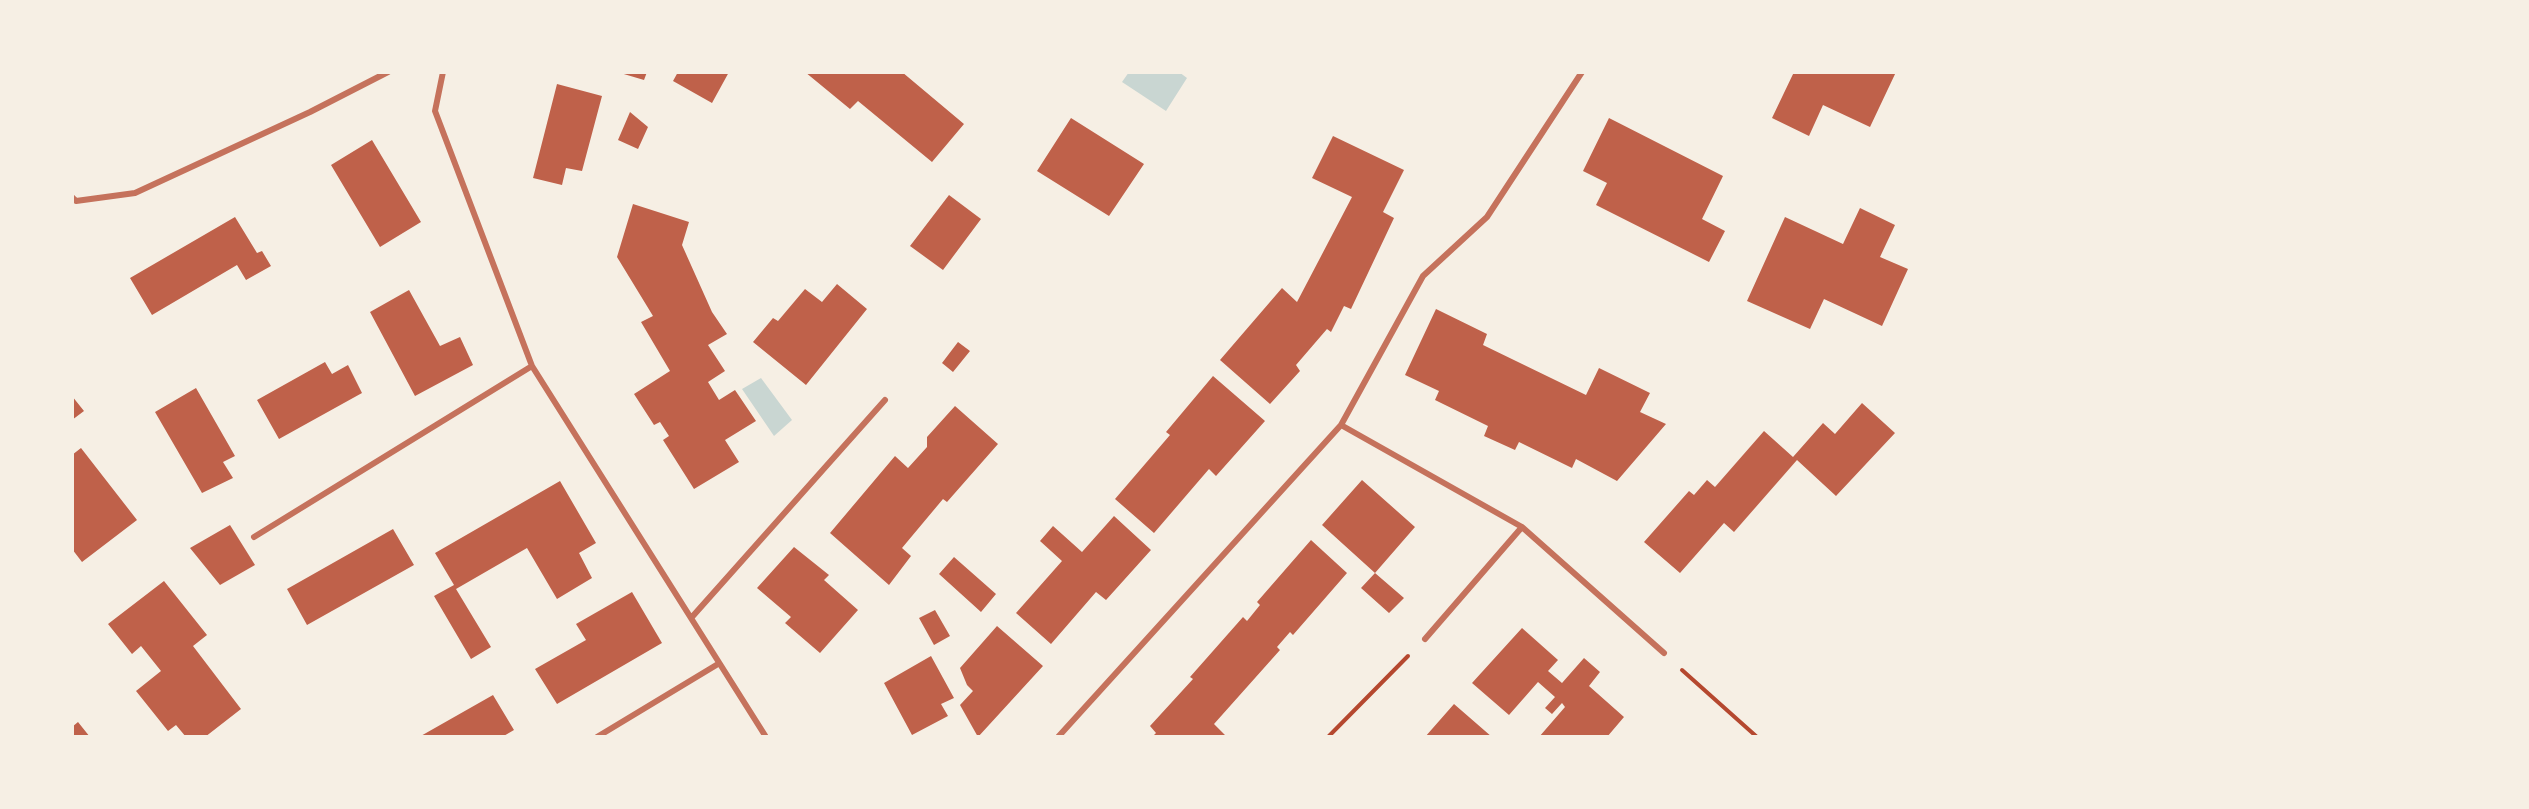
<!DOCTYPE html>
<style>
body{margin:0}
#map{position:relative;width:2529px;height:809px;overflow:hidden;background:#f6efe4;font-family:Poppins,sans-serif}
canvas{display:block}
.frame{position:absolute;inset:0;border:74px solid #f6efe4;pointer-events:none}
</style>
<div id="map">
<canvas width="2529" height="809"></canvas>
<div class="frame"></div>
</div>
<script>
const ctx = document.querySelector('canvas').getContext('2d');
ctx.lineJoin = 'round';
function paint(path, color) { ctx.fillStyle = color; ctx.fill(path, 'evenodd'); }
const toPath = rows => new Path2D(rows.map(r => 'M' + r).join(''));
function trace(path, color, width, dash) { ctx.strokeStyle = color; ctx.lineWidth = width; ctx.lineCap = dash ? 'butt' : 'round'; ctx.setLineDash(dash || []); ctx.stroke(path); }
const water = toPath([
 [1129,72,1179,72,1187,78,1166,111,1122,82],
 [761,378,792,420,774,436,742,389]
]);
const building = toPath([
 [617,72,647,72,644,80],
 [678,72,729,72,712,103,673,81],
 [805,72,902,72,964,124,932,162,858,101,850,109],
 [1794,72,1896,72,1870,127,1823,105,1809,136,1772,118],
 [557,84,602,96,582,171,566,168,562,185,533,178],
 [630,112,648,127,638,149,618,140],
 [1071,118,1144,164,1109,216,1037,171],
 [1609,118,1723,176,1702,219,1725,231,1709,262,1596,205,1607,183,1583,171],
 [1333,136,1404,170,1383,212,1394,218,1351,309,1344,306,1331,332,1327,329,1296,365,1300,371,1270,404,1220,360,1282,288,1297,302,1352,197,1312,178],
 [372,140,421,222,380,247,331,165],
 [949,195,981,219,943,270,910,246],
 [633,204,689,222,682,245,712,312,727,334,708,345,725,371,708,382,719,400,735,390,756,421,725,440,739,462,694,489,663,440,669,436,660,422,654,425,634,394,670,371,641,322,653,316,617,257],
 [1860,208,1895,225,1880,257,1908,269,1882,326,1824,299,1810,329,1747,301,1785,217,1843,244],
 [235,217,257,253,262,251,271,266,246,280,237,265,152,315,130,278],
 [837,284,867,309,806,385,753,342,773,318,778,321,805,289,822,302],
 [409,290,440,346,460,337,473,365,415,396,370,312],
 [1436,309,1487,334,1483,345,1586,395,1599,368,1650,393,1640,412,1666,424,1617,481,1576,459,1572,468,1519,442,1515,450,1484,436,1488,426,1435,400,1439,391,1405,375],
 [958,342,970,351,953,372,942,363],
 [325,362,332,374,348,365,362,393,279,439,257,400],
 [1213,376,1265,421,1216,476,1209,469,1154,533,1115,499,1170,435,1166,432],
 [196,388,235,456,223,462,233,478,202,493,155,412],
 [72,396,84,411,72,420],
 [1862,403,1895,433,1836,496,1797,460,1734,532,1724,523,1680,573,1644,542,1689,491,1694,495,1707,480,1715,487,1764,431,1793,457,1823,423,1835,434],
 [955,406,998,444,947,502,943,499,902,548,911,556,889,585,830,533,895,456,908,468,927,447,927,437],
 [81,448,137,520,82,562,72,549,72,455],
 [1362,480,1415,527,1375,573,1322,525],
 [560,481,596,543,579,553,592,578,557,599,527,548,456,589,491,647,471,659,434,596,454,585,435,553],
 [1114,516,1151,550,1106,600,1096,592,1051,644,1016,613,1062,561,1040,541,1053,526,1082,552],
 [230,525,255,565,220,585,190,548],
 [393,529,414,565,307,625,287,589],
 [1311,540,1347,573,1293,635,1290,632,1277,647,1280,650,1214,724,1225,735,1152,737,1156,733,1150,726,1193,679,1190,677,1243,617,1247,621,1260,605,1257,602],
 [794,547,829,575,824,580,858,610,820,653,785,623,791,617,757,588],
 [954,557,996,594,981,612,939,574],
 [1375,573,1404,598,1389,613,1361,588],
 [164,581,207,635,193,646,241,709,205,737,186,737,176,725,168,731,136,691,161,671,141,646,132,654,108,624],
 [632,592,662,643,557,704,535,669,586,640,576,624],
 [935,610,950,636,934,645,919,618],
 [997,626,1043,666,978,737,960,705,973,691,967,685,960,668],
 [1522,628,1558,660,1548,671,1562,683,1584,658,1600,672,1589,686,1624,717,1607,737,1539,737,1565,707,1562,703,1552,714,1545,708,1555,697,1538,682,1509,715,1472,683],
 [931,656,954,698,941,704,948,716,912,735,884,683],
 [493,695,514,730,502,737,419,737],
 [1454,704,1492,737,1425,737],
 [78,722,90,737,72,737,72,727]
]);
const path = toPath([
 [1682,670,1757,737],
 [1328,737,1408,656]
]);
const minor = toPath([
 [443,72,435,111,532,366,766,737],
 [72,197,76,201,135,193,310,112,388,72],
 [1341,425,1522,527,1664,653],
 [254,537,532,366],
 [692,617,885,400],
 [1425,639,1522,527],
 [597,737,718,664],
 [1058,737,1341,425,1423,276,1487,217,1582,72]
]);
paint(water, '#c9d6d2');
paint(building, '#bf614a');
trace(path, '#b5482f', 4);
trace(minor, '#c5725c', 6);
</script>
